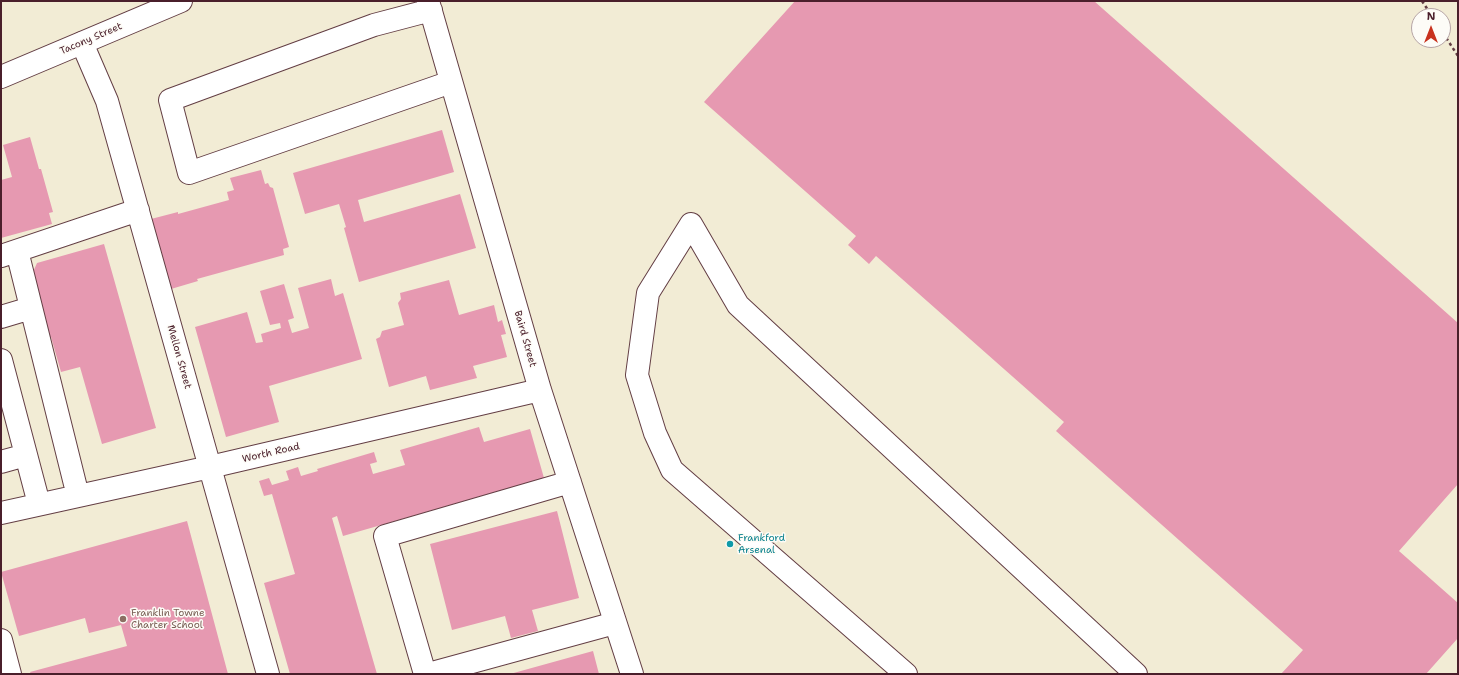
<!DOCTYPE html>
<style>
body{margin:0}
#map{position:relative;width:1459px;height:675px;overflow:hidden;background:#f2ecd5;font-family:"Shantell Sans",sans-serif}
canvas{display:block}
.frame{position:absolute;inset:0;border:2px solid #4a1f2b;pointer-events:none}
.north{position:absolute;left:1411px;top:8px;width:40px;height:40px;box-sizing:border-box;background:#fdfcf7;border:1px solid #b5a4a5;border-radius:50%;rotate:0deg;font-size:11px;font-weight:700;line-height:16px;text-align:center;color:#4a1f2b}
.north::after{content:'';display:block;margin:auto;width:14px;height:18px;background:#c8321e;clip-path:polygon(50% 0,100% 100%,50% 72%,0 100%)}
</style>
<div id="map">
<canvas width="1459" height="675"></canvas>
<div class="frame"></div>
<div class="north">N</div>
</div>
<script>
const ctx = document.querySelector('canvas').getContext('2d');
ctx.lineJoin = 'round';
function paint(path, color) { ctx.fillStyle = color; ctx.fill(path, 'evenodd'); }
const toPath = rows => new Path2D(rows.map(r => 'M' + r).join(''));
function trace(path, color, width, dash) { ctx.strokeStyle = color; ctx.lineWidth = width; ctx.lineCap = dash ? 'butt' : 'round'; ctx.setLineDash(dash || []); ctx.stroke(path); }
function label(font, color, halo, rows, align = 'center') {
  ctx.font = font + ' "Shantell Sans",sans-serif'; ctx.lineWidth = 3; ctx.setLineDash([]); ctx.textBaseline = 'middle'; ctx.strokeStyle = halo; ctx.fillStyle = color; for (const [text, x, y, turn = 0] of rows) {
    ctx.save(); ctx.translate(x, y); ctx.rotate((+turn || 0) * Math.PI / 180); ctx.textAlign = isNaN(turn) ? turn : align; if (halo) ctx.strokeText(text, 0, 0); ctx.fillText(text, 0, 0); ctx.restore();
  }
}
const building = toPath([
 [795,1,1094,1,1458,323,1458,484,1399,551,1458,603,1458,638,1426,674,1281,674,1303,650,1056,431,1064,422,876,256,869,264,848,245,856,236,704,102],
 [442,130,454,172,358,200,364,222,460,194,476,248,359,282,344,228,346,227,339,204,305,214,293,173],
 [30,137,39,169,41,169,53,212,49,213,52,224,1,238,1,180,12,177,3,145],
 [261,170,265,184,268,183,270,187,273,188,289,247,283,249,284,255,197,279,198,281,171,289,151,219,178,212,178,214,229,200,227,192,234,190,230,178],
 [104,244,156,428,102,444,80,367,61,372,51,337,49,338,29,281,37,263],
 [331,279,335,296,343,293,362,359,269,386,279,422,226,437,195,327,247,312,256,343,263,342,261,334,281,328,280,323,270,325,260,291,284,284,294,318,288,320,292,333,309,328,298,288],
 [449,280,459,315,494,305,498,322,502,320,506,334,501,335,507,357,473,366,477,378,430,390,426,376,389,387,376,339,380,337,382,331,404,325,398,303,401,299,400,293],
 [479,427,484,442,530,429,544,478,343,536,337,516,332,518,377,674,290,674,264,583,295,574,272,494,264,496,259,481,269,478,272,485,289,480,286,471,298,467,301,476,318,471,317,469,374,452,377,462,370,464,373,474,405,465,400,450],
 [557,511,579,598,532,610,538,631,511,638,505,616,452,630,430,544],
 [187,521,228,674,31,674,30,672,127,646,121,625,89,633,85,618,19,636,1,572],
 [593,651,599,674,510,674]
]);
const path = toPath([
 [1422,1,1432,16],
 [1443,33,1458,56]
]);
const minor = toPath([
 [428,1,540,390,632,674],
 [431,10,374,25,170,100,189,173,451,82],
 [82,43,107,101,268,674],
 [17,251,78,496],
 [1,256,138,210],
 [1,317,31,308],
 [1,360,39,504],
 [1,462,26,455],
 [1,513,210,467,540,390],
 [1,640,10,674],
 [425,674,385,536,570,482],
 [428,674,615,623],
 [906,674,672,470,655,433,637,375,648,293,691,224,738,305,1136,674]
]);
const major = toPath([
 [1,77,181,1]
]);
const markers = [
 [730,544,4,"#0f9aa8"],
 [123,619,4,"#8d6e63"]
];
const streetNames = [
 ["Tacony Street",91,39,-23],
 ["Baird Street",525,339,74],
 ["Mellon Street",179,357,74],
 ["Worth Road",271,453,-13]
];
const cultureNames = [
 ["Frankford",738,538],
 ["Arsenal",738,550]
];
const educationNames = [
 ["Franklin Towne",131,613],
 ["Charter School",131,625]
];
paint(building, '#e699b1');
trace(minor, '#633e44', 24);
trace(major, '#633e44', 24);
trace(path, '#633e44', 2.5, [3, 3]);
trace(minor, '#fff', 22);
trace(major, '#fff', 22);
for (const [x, y, r, color] of markers) { const dot = new Path2D(); dot.arc(x, y, r, 0, 2 * Math.PI); ctx.fillStyle = color; ctx.fill(dot); trace(dot, '#fdfcf7', 1.5); }
label('10px', '#4a1f2b', '#fdfcf7', streetNames);
label('10px', '#0d838f', '#fdfcf7', cultureNames, 'left');
label('10px', '#785e54', '#fdfcf7', educationNames, 'left');
</script>
